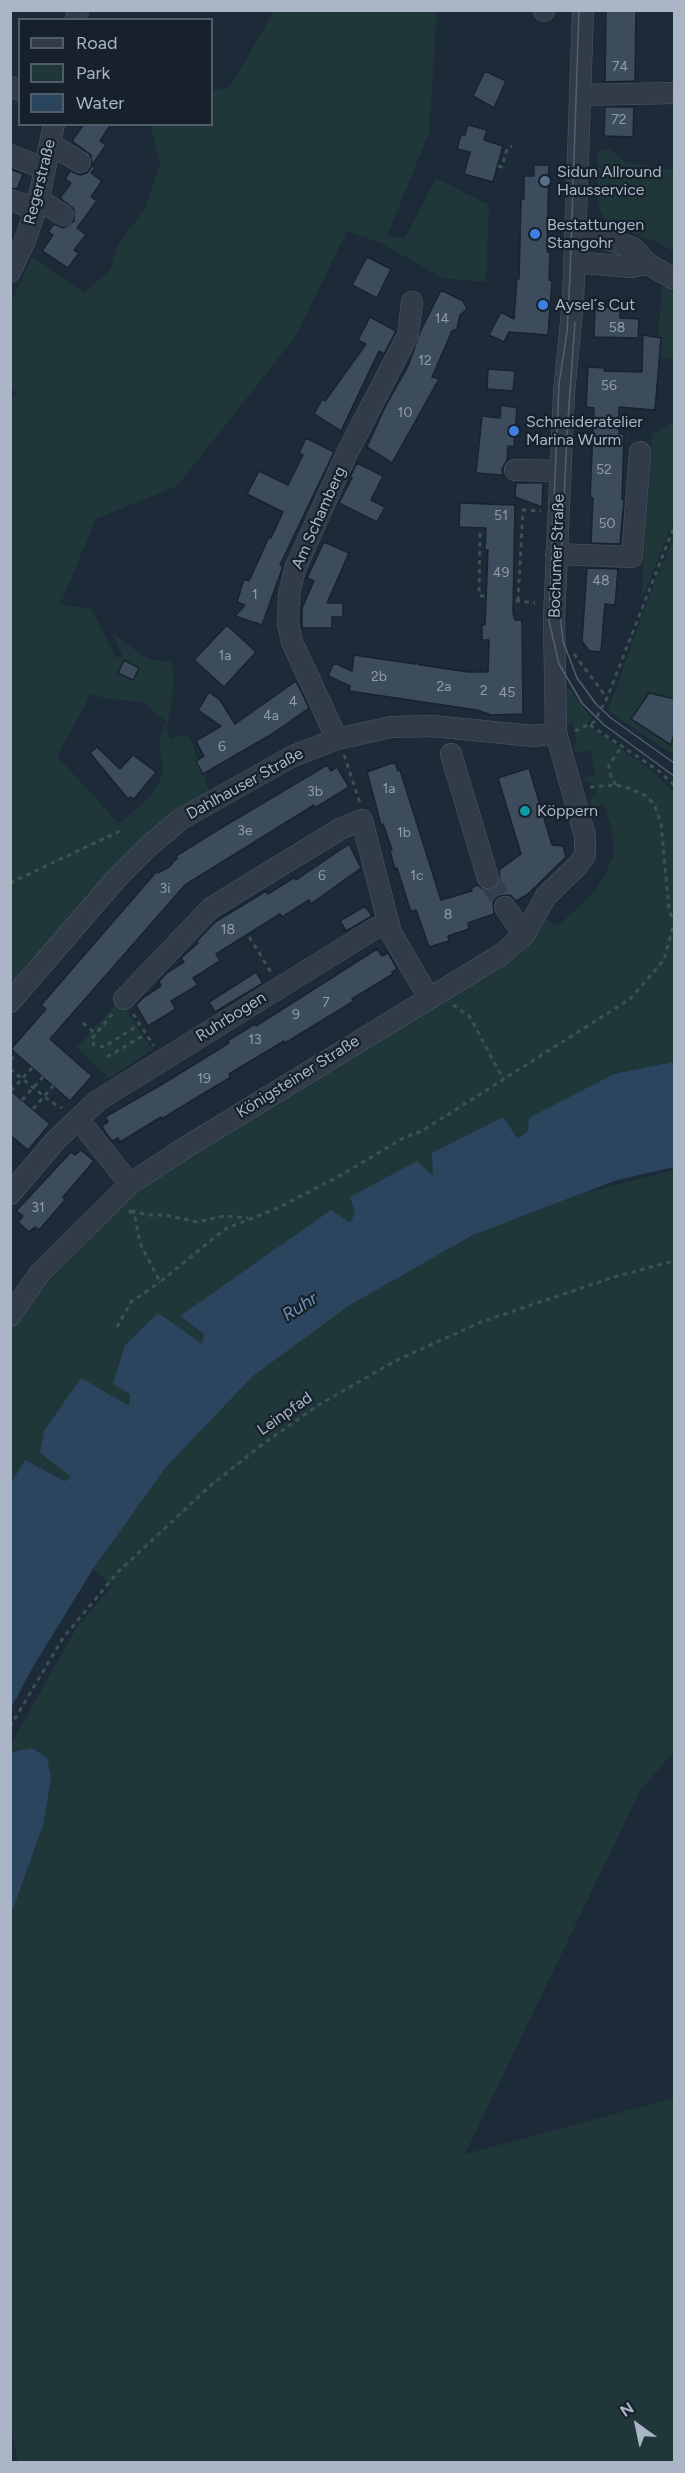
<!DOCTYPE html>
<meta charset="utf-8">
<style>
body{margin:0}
#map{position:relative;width:685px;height:2473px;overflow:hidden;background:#1d2a38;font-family:Figtree,sans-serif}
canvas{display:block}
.frame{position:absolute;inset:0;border:12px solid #aab6c6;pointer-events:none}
.legend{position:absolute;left:18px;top:18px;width:195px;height:108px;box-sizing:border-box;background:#16212c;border:2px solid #515d6a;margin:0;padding:8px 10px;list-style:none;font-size:18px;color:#aab6c6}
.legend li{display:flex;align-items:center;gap:12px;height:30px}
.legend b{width:30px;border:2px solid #515d6a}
.north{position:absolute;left:607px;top:2395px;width:60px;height:60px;-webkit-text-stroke:4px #16212c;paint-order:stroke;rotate:327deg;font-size:16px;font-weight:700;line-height:24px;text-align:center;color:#aab6c6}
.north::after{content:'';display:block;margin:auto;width:21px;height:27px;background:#aab6c6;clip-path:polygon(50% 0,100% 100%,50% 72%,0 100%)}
</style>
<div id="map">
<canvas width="685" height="2473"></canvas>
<div class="frame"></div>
<ul class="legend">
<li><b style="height:8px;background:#313c48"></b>Road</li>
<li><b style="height:16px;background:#1f3739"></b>Park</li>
<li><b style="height:16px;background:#2c455f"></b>Water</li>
</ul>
<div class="north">N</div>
</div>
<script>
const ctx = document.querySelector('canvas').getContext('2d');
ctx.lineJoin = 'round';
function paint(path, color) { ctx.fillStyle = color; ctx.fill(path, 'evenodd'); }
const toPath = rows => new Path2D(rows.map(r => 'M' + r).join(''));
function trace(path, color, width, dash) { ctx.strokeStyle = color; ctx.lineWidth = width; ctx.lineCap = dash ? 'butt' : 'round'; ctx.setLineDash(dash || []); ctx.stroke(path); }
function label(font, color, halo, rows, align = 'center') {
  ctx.font = font + ' Figtree,sans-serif'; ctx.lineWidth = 4.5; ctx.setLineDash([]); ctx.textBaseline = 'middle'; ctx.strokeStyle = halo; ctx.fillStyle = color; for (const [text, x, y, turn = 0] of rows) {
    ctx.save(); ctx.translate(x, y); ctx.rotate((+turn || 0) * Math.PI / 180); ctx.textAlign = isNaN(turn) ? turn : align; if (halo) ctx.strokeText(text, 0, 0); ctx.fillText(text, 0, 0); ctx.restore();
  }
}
const green = toPath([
 [274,11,437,11,429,133,387,236,405,238,436,178,489,205,486,282,442,278,381,243,347,231,296,336,177,486,96,519,60,605,91,608,116,658,122,656,113,634,142,655,153,660,170,661,174,674,171,711,166,729,171,739,184,735,190,738,212,799,11,988,10,401,16,393,11,387,11,302,32,257,84,293,110,270,118,245,145,208,160,164,150,125,212,124,212,91,230,87],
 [91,694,107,699,142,702,166,722,160,737,160,751,163,767,160,781,149,798,119,824,57,756],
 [598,150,611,150,627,163,674,170,674,252,661,244,609,224,603,217,599,208,598,193],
 [662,286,674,293,674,359,657,357],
 [674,421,674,519,641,601,652,434],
 [674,536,674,755,608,711,646,605],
 [565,683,591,718,587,724,656,774,674,792,674,1063,528,1131,518,1139,503,1117,433,1176,351,1197,355,1213,350,1224,264,1258,180,1316,204,1334,202,1345,130,1394,129,1406,40,1453,72,1477,66,1481,25,1460,11,1483,11,1331,27,1301,134,1195,202,1149,518,954,546,919,558,926,594,892,605,875,613,856,612,830,604,804,590,808,590,801,596,793,595,783,584,781,583,778,596,774,590,750,577,753,574,748,576,740,573,724,567,724],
 [120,999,152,1050,109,1078,77,1047],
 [674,1170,674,1751,640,1791,465,2154,674,2098,674,2462,18,2462,10,2424,10,1914,22,1877,47,1758,32,1748,11,1752,11,1744,77,1627,112,1586,93,1569,166,1467,253,1376,350,1305,473,1235,581,1194]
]);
const water = toPath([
 [674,1062,674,1167,617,1180,473,1235,350,1305,253,1376,166,1467,93,1569,33,1667,11,1708,11,1483,25,1460,65,1481,71,1477,40,1453,44,1431,81,1378,129,1406,130,1394,113,1384,125,1345,158,1313,202,1344,204,1334,180,1316,331,1210,350,1223,355,1213,350,1197,417,1161,433,1176,432,1153,503,1117,518,1139,528,1131,529,1118,614,1074],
 [32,1748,47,1758,51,1778,43,1825,11,1914,11,1752]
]);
const building = toPath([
 [606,10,636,10,635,81,605,82,606,10],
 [485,71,506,81,494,108,473,96,485,71],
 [605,107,634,107,633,137,604,136,605,107],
 [84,124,111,124,100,141,106,145,92,165,91,155,72,141,84,124],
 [468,125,487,130,484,140,503,146,493,182,464,174,470,152,457,149,461,135,465,135,468,125],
 [534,165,549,165,547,252,550,252,549,280,552,281,548,335,509,332,504,342,489,335,501,312,514,319,517,278,519,279,521,199,524,199,524,176,534,176,534,165],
 [92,166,95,168,91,173,102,181,91,197,97,201,77,228,86,235,74,250,79,253,68,268,42,251,53,235,48,232,54,224,63,228,74,221,74,209,60,198,71,183,65,179,70,171,80,175,87,173,92,166],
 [10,169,23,174,17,189,10,188,10,169],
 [367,257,391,269,377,298,352,285,367,257],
 [441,290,463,301,467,309,460,315,457,329,452,331,432,377,439,379,392,463,367,447,384,409,408,366,421,330,441,290],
 [595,307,620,308,620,318,639,319,638,338,594,337,595,307],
 [370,317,396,331,384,354,379,351,341,431,314,414,322,399,325,401,366,344,358,340,370,317],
 [643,335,661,338,655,410,619,407,619,434,624,434,622,499,624,499,620,544,591,543,593,498,590,498,594,408,586,407,588,367,605,368,604,371,642,372,643,335],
 [488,369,515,371,513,391,487,389,488,369],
 [501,405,517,408,514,447,508,446,507,460,502,469,503,475,476,473,482,416,500,418,501,405],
 [306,438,334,452,280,565,283,566,282,569,262,625,235,616,245,605,237,602,244,579,249,581,269,537,271,538,283,512,247,494,259,471,288,485,303,455,299,453,306,438],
 [357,463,383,476,371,500,385,507,377,522,339,503,352,478,350,477,357,463],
 [516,483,543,483,542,507,515,497,516,483],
 [460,503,515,505,513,613,515,620,522,620,523,714,491,715,477,710,349,691,350,686,328,676,334,663,352,671,354,655,468,672,488,672,489,640,482,640,482,625,485,625,488,550,485,550,486,528,459,527,460,503],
 [324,542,349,553,327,603,343,603,343,617,332,617,332,628,302,628,302,608,314,581,307,578,324,542],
 [587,568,618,569,615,605,605,604,601,652,589,651,582,641,587,568],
 [227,625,256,652,224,687,194,660,227,625],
 [124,660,139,668,133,680,118,673,124,660],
 [296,681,309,708,272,734,203,774,196,761,204,756,196,741,221,726,198,710,209,692,220,700,235,724,296,681],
 [649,693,675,699,675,730,671,745,631,719,649,693],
 [97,747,120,769,133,755,156,772,134,799,130,797,128,799,90,753,97,747],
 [395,762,398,771,400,770,441,900,472,891,471,889,477,885,484,890,492,890,500,882,499,870,521,854,498,778,529,768,552,845,563,846,566,857,528,894,516,901,510,895,498,896,493,902,494,914,468,923,469,929,448,936,449,941,429,947,416,910,411,912,397,868,395,869,390,851,392,850,383,824,381,825,367,772,395,762],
 [327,765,331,771,337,767,349,787,315,808,314,805,185,885,50,1039,92,1076,70,1101,11,1049,46,1009,41,1005,157,871,158,873,169,867,177,858,176,856,216,831,327,765],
 [349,844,361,868,311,904,309,900,282,917,280,914,216,954,220,961,193,978,198,985,171,1001,176,1009,148,1026,136,1005,144,997,161,986,159,981,168,972,184,962,181,958,198,943,197,941,215,922,266,891,268,894,295,877,296,880,349,844],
 [365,906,372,916,346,931,340,921,365,906],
 [377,949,382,956,388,953,397,969,392,972,393,974,352,999,354,1001,285,1043,284,1041,229,1074,231,1077,176,1110,162,1119,161,1117,120,1142,118,1138,112,1141,106,1133,102,1126,108,1122,105,1117,161,1085,229,1043,227,1041,255,1024,256,1026,377,949],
 [256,972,263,983,215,1012,209,1002,256,972],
 [10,1090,50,1124,28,1150,10,1135,10,1090],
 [81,1150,94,1161,63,1197,65,1200,39,1230,35,1227,29,1232,18,1222,23,1216,16,1211,71,1152,75,1155,81,1150]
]);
const minorTunnel = toPath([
 [488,878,505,907]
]);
const path = toPath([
 [498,166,502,167,507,149,512,146],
 [480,533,479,595,490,598,535,603],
 [518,601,523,510,541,511],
 [574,654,607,698],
 [414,668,418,664],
 [590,725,659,771,674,785],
 [575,731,594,722,607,698,674,527],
 [344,755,360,803],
 [616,785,609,772,609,765,622,746],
 [590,787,616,785,628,788,646,796,654,804,661,823,669,910,674,922],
 [10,883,122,830],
 [235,914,271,972],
 [453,1005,470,1017,503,1079],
 [112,1014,91,1040,94,1045,104,1047,140,1024],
 [133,1014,154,1046],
 [83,1023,96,1034],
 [107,1057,146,1034],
 [10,1060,16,1054],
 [10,1069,50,1101,62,1108],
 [11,1091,32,1068],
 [22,1100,43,1077],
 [33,1109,53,1086],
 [129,1210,135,1217,140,1243,160,1282,225,1229,278,1208,343,1174,405,1137,422,1131,630,999,664,960,674,923],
 [131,1211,148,1215,165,1215,197,1222,224,1216,248,1218],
 [117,1327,131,1302,160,1282],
 [10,1727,63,1638,118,1572,210,1486,264,1443,317,1406,395,1361,481,1322,614,1277,674,1261]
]);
const minor = toPath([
 [544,11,544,10],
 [76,20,78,10],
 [10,87,20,90],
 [580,95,674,93],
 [50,144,80,162],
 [10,155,45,169],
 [38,199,63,215],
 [10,200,36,209],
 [575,235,610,240,633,248,648,264,674,279],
 [574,262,631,267,648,264],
 [10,272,24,243,38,203,54,124],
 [515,470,560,471],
 [556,554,632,557,640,452],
 [337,739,292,642,288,623,289,594,295,569,347,453,408,335,412,302],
 [451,754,488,878],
 [505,907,524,935],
 [124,999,211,908,340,829,362,820,391,933,429,998],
 [10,1002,116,879,150,845,181,819,293,756,337,739,391,727,432,726,534,736,556,733],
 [78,1119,130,1184],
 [10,1194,56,1140,97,1101,374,929,389,924],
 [10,1316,39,1274,130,1184,183,1149,502,954,524,935,546,896,578,865,585,855,585,836,556,733,554,619,564,393,573,301,583,10]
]);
const tram = toPath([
 [579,10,570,276,567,332,559,384,549,621,559,664,582,703,603,724,674,776],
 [575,322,567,434,560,589,560,614,563,641,577,678,596,704,611,718,674,763]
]);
const markers = [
 [545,181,6,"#5c6f8a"],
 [535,234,6,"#3f7fe0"],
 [543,305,6,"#3f7fe0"],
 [514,431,6,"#3f7fe0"],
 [525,811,6,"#0f9aa8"]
];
const numberNames = [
 ["74",620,67],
 ["72",619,120],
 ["14",442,319],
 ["58",617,328],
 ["12",425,361],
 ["56",609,386],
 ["10",405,413],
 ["52",604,470],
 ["51",501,516],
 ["50",607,524],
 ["49",501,573],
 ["48",601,581],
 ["1",255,595],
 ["1a",225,656],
 ["2b",379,677],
 ["2a",444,687],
 ["2",484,691],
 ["45",507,693],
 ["4",293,702],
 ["4a",271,716],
 ["6",222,747],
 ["1a",389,789],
 ["3b",315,792],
 ["3e",245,831],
 ["1b",404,833],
 ["6",322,876],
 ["1c",417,876],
 ["3i",165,889],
 ["8",448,915],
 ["18",228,930],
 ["7",326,1003],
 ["9",296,1015],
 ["13",255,1040],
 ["19",204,1079],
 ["31",38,1208]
];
const poiNames = [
 ["Sidun Allround",557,172],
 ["Hausservice",557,190],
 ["Bestattungen",547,225],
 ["Stangohr",547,243],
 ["Aysel´s Cut",555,305],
 ["Schneideratelier",526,422],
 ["Marina Wurm",526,440],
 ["Köppern",537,811]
];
const streetNames = [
 ["Regerstraße",40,182,-76],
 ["Am Schamberg",319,518,-66],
 ["Bochumer Straße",557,556,-88],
 ["Dahlhauser Straße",245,784,-29],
 ["Ruhrbogen",231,1017,-32],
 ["Königsteiner Straße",298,1077,-32],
 ["Leinpfad",285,1414,-35]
];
const waterNames = [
 ["Ruhr",300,1307,-32]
];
paint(green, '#1f3739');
paint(water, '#2c455f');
paint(building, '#3d4c5d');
trace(building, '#18232e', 1.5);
trace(minorTunnel, '#323f4d', 21, [21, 10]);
trace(minor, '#4e5966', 22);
trace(path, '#395353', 3, [4.5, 4.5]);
trace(minor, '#313c48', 21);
trace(tram, '#526070', 1.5);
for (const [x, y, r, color] of markers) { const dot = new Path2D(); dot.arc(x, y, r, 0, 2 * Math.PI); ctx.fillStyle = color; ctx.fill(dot); trace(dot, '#16212c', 2); }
label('14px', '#8f9cac', null, numberNames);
label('16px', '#aab6c6', '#16212c', poiNames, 'left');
label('16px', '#aab6c6', '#16212c', streetNames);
label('italic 18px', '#6f8fb2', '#16212c', waterNames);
</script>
